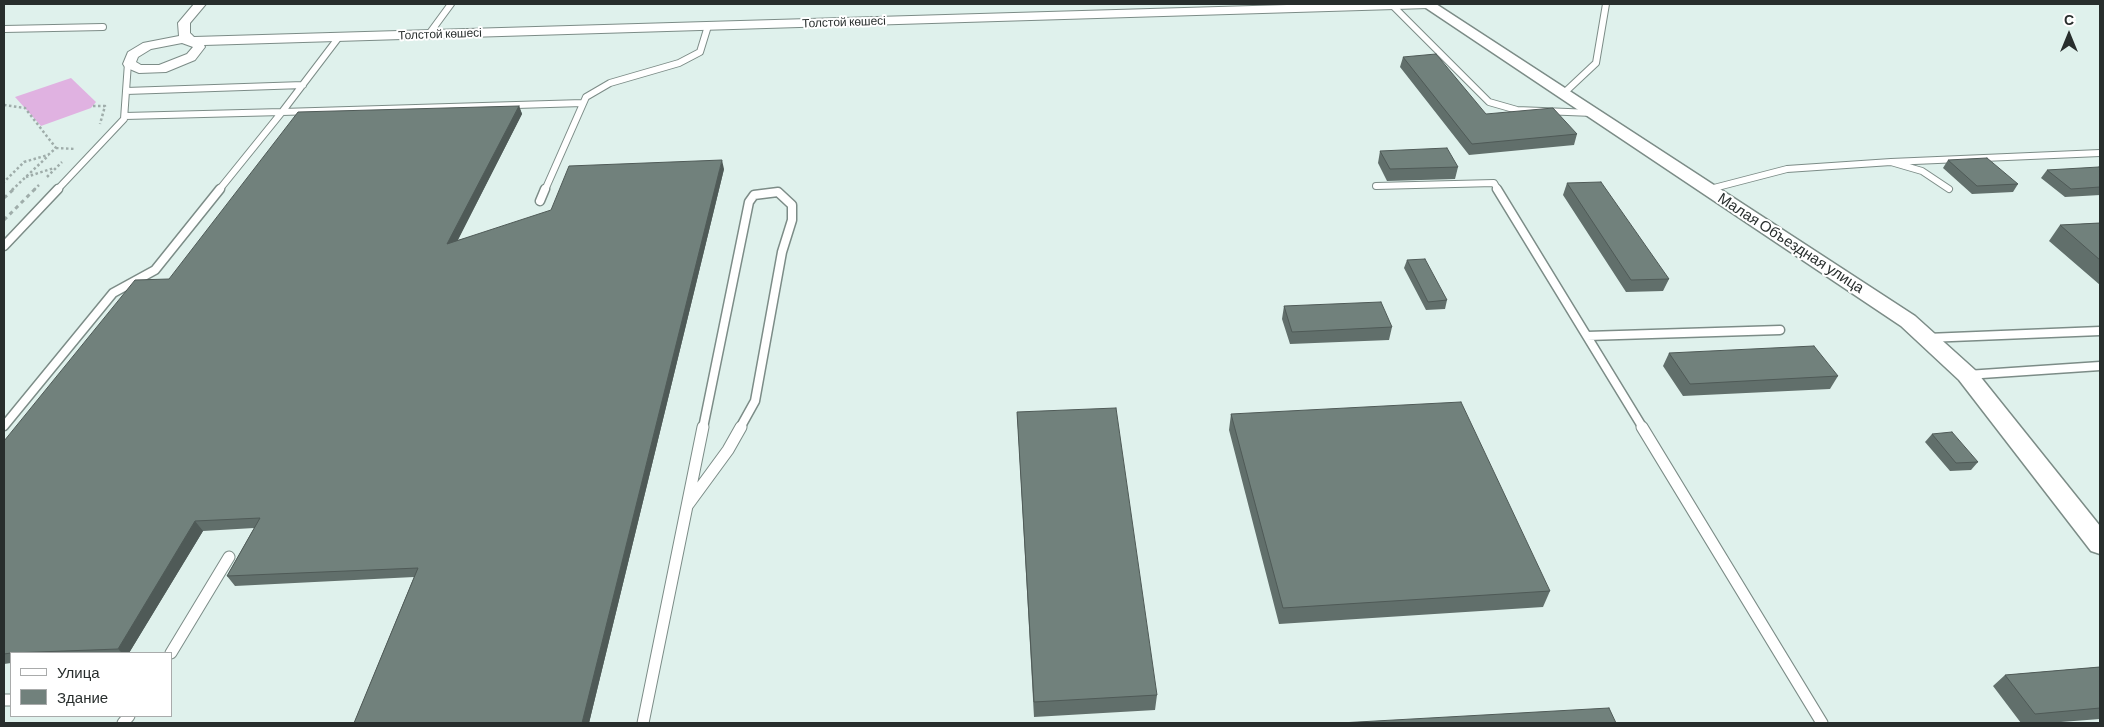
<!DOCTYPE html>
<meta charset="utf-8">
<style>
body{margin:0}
#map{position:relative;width:2104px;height:727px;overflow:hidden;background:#dff1ec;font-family:Barlow,sans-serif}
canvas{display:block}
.frame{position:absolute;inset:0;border:5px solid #282e2d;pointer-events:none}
.legend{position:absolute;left:10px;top:652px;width:162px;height:65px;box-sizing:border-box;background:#fff;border:1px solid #a9abab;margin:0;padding:6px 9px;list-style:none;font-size:15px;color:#282e2d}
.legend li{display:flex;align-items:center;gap:10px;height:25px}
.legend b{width:25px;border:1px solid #a9abab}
.north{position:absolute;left:2044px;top:10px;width:50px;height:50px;-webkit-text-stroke:4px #fff;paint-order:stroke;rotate:0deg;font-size:14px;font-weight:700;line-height:20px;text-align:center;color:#282e2d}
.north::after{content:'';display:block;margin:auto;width:18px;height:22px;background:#282e2d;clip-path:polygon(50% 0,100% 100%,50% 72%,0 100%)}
</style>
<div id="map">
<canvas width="2104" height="727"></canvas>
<div class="frame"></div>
<ul class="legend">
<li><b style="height:6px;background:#fff"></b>Улица</li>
<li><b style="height:14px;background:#71817c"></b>Здание</li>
</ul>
<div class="north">С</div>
</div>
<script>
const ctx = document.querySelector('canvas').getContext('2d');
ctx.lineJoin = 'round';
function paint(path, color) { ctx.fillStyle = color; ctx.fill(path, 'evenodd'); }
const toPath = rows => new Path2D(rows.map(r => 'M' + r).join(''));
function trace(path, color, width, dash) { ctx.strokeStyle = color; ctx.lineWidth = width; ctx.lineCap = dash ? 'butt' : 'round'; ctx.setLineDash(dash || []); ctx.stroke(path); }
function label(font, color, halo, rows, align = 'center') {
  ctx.font = font + ' Barlow,sans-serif'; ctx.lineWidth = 4; ctx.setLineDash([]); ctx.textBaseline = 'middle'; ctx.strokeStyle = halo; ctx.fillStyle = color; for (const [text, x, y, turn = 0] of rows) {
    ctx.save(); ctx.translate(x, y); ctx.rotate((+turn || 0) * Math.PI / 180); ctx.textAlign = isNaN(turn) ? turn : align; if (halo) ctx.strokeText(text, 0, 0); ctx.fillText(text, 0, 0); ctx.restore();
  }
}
const green = toPath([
 [71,78,96,102,91,108,41,126,15,97]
]);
const pathFar1 = toPath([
 [4,105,25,108,56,148,48,155,24,162,4,182],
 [93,106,105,106,100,124],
 [56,148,76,149],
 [26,177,54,168],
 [47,177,62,162],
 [12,190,48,156],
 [34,190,39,185]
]);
const path = toPath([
 [4,198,14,189],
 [4,220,35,189]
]);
const serviceFar2 = toPath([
 [1392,5,1489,102,1517,110,1593,113],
 [4,29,103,27],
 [429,34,451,4],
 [126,91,303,85],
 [1564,93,1596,63,1606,4],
 [125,116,282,112,339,37],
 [1376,186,1494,183,1498,190],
 [1710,189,1787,169,1891,162],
 [1949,189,1922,171,1891,162,2100,153],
 [57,190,124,119,128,63],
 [219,190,282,112,583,103],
 [545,190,586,97,610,83,679,63,700,52,708,26]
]);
const serviceFar1 = toPath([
 [1497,189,1643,428],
 [540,201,545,189],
 [4,246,58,189],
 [1587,336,1780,330],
 [1927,338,2100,331],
 [1967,375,2100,366],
 [4,426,113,293,155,270,220,189],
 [703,428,749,202,754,195,778,192,792,205,792,220,782,252,755,401,740,428]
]);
const service = toPath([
 [1642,427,1822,723],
 [687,506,703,427],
 [687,506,728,450,741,427],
 [171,653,229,557],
 [4,700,11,700],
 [123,723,129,716],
 [643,723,687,506]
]);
const minor = toPath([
 [194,4,206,4,190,23,190,33,194,37,1321,4,1434,4,1428,8,204,45,205,47,195,60,166,72,139,73,125,67,123,64,128,52,143,43,179,36,178,23,194,4],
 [182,43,193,47,187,54,159,65,141,65,136,62,138,57,151,49,182,43]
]);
const tertiary = toPath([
 [1420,4,1436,4,1915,316,1975,370,2100,526,2100,554,2091,551,1959,380,1901,326,1420,4]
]);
const wall = toPath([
 [1403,57,1486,114,1577,134,1574,145,1469,155,1400,67],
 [519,106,522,114,458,240,724,169,589,723,354,723,414,577,235,586,227,576,254,528,203,531,129,653,11,653,11,663,4,664,4,441,169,279],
 [1380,151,1458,167,1455,179,1387,181,1378,163],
 [1948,160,2018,184,2013,192,1972,194,1943,168],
 [2100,168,2100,195,2065,197,2041,178,2047,170],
 [1567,183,1669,279,1663,291,1626,292,1563,195],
 [2100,223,2100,285,2049,241,2060,225],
 [1407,260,1447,300,1445,309,1426,310,1404,268],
 [1284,306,1392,327,1389,340,1290,344,1282,319],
 [1669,353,1838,376,1830,389,1683,396,1663,366],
 [1017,412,1157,695,1155,710,1034,717],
 [1231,414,1550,591,1543,607,1279,624,1229,430],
 [1932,434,1978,462,1971,470,1950,471,1925,442],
 [2100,667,2100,719,2048,723,2021,723,1993,686,2005,675]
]);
const shadedWall = toPath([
 [519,106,522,114,451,253,447,244],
 [722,160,724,169,589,723,582,723],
 [195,521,203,531,129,653,122,653,118,649]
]);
const building = toPath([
 [1436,54,1486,114,1553,108,1577,134,1472,144,1403,57,1436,54],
 [519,106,447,244,551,210,569,166,722,160,582,723,354,723,418,568,227,576,260,518,195,521,118,649,11,653,4,654,4,441,135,280,169,279,298,112,519,106],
 [1447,148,1458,167,1390,169,1380,151,1447,148],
 [1987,158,2018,184,1977,186,1948,160,1987,158],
 [2099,167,2100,168,2100,187,2071,189,2047,170,2099,167],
 [1601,182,1669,279,1631,280,1567,183,1601,182],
 [2100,223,2100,260,2060,225,2100,223],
 [1425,259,1447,300,1428,302,1407,260,1425,259],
 [1381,302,1392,327,1292,332,1284,306,1381,302],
 [1814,346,1838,376,1690,384,1669,353,1814,346],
 [1461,402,1550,591,1283,608,1231,414,1461,402],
 [1116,408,1157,695,1034,702,1017,412,1116,408],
 [1952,432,1978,462,1956,463,1932,434,1952,432],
 [2100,667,2100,708,2035,714,2005,675,2100,667],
 [1609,708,1616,723,1340,723,1609,708]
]);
const farStreetnames = [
 ["Толстой көшесі",844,22,-2],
 ["Толстой көшесі",440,34,-2]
];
const streetNames = [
 ["Малая Объездная улица",1791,243,33]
];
paint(green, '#e0b2e1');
trace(serviceFar2, '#7c8c87', 8);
trace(serviceFar1, '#7c8c87', 11);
trace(service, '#7c8c87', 13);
trace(minor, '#7c8c87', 2);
trace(tertiary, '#7c8c87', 3);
trace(pathFar1, '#9fadaa', 2.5, [2.5, 2.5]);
trace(path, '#9fadaa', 3, [4, 4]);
trace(serviceFar2, '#fff', 6);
trace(serviceFar1, '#fff', 8);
trace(service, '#fff', 11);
paint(minor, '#fff');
paint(tertiary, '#fff');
paint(wall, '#616f6b');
paint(shadedWall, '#4f5a57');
paint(building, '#71817c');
trace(building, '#4f5a57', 1);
label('12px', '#282e2d', '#fff', farStreetnames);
label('15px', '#282e2d', '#fff', streetNames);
</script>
